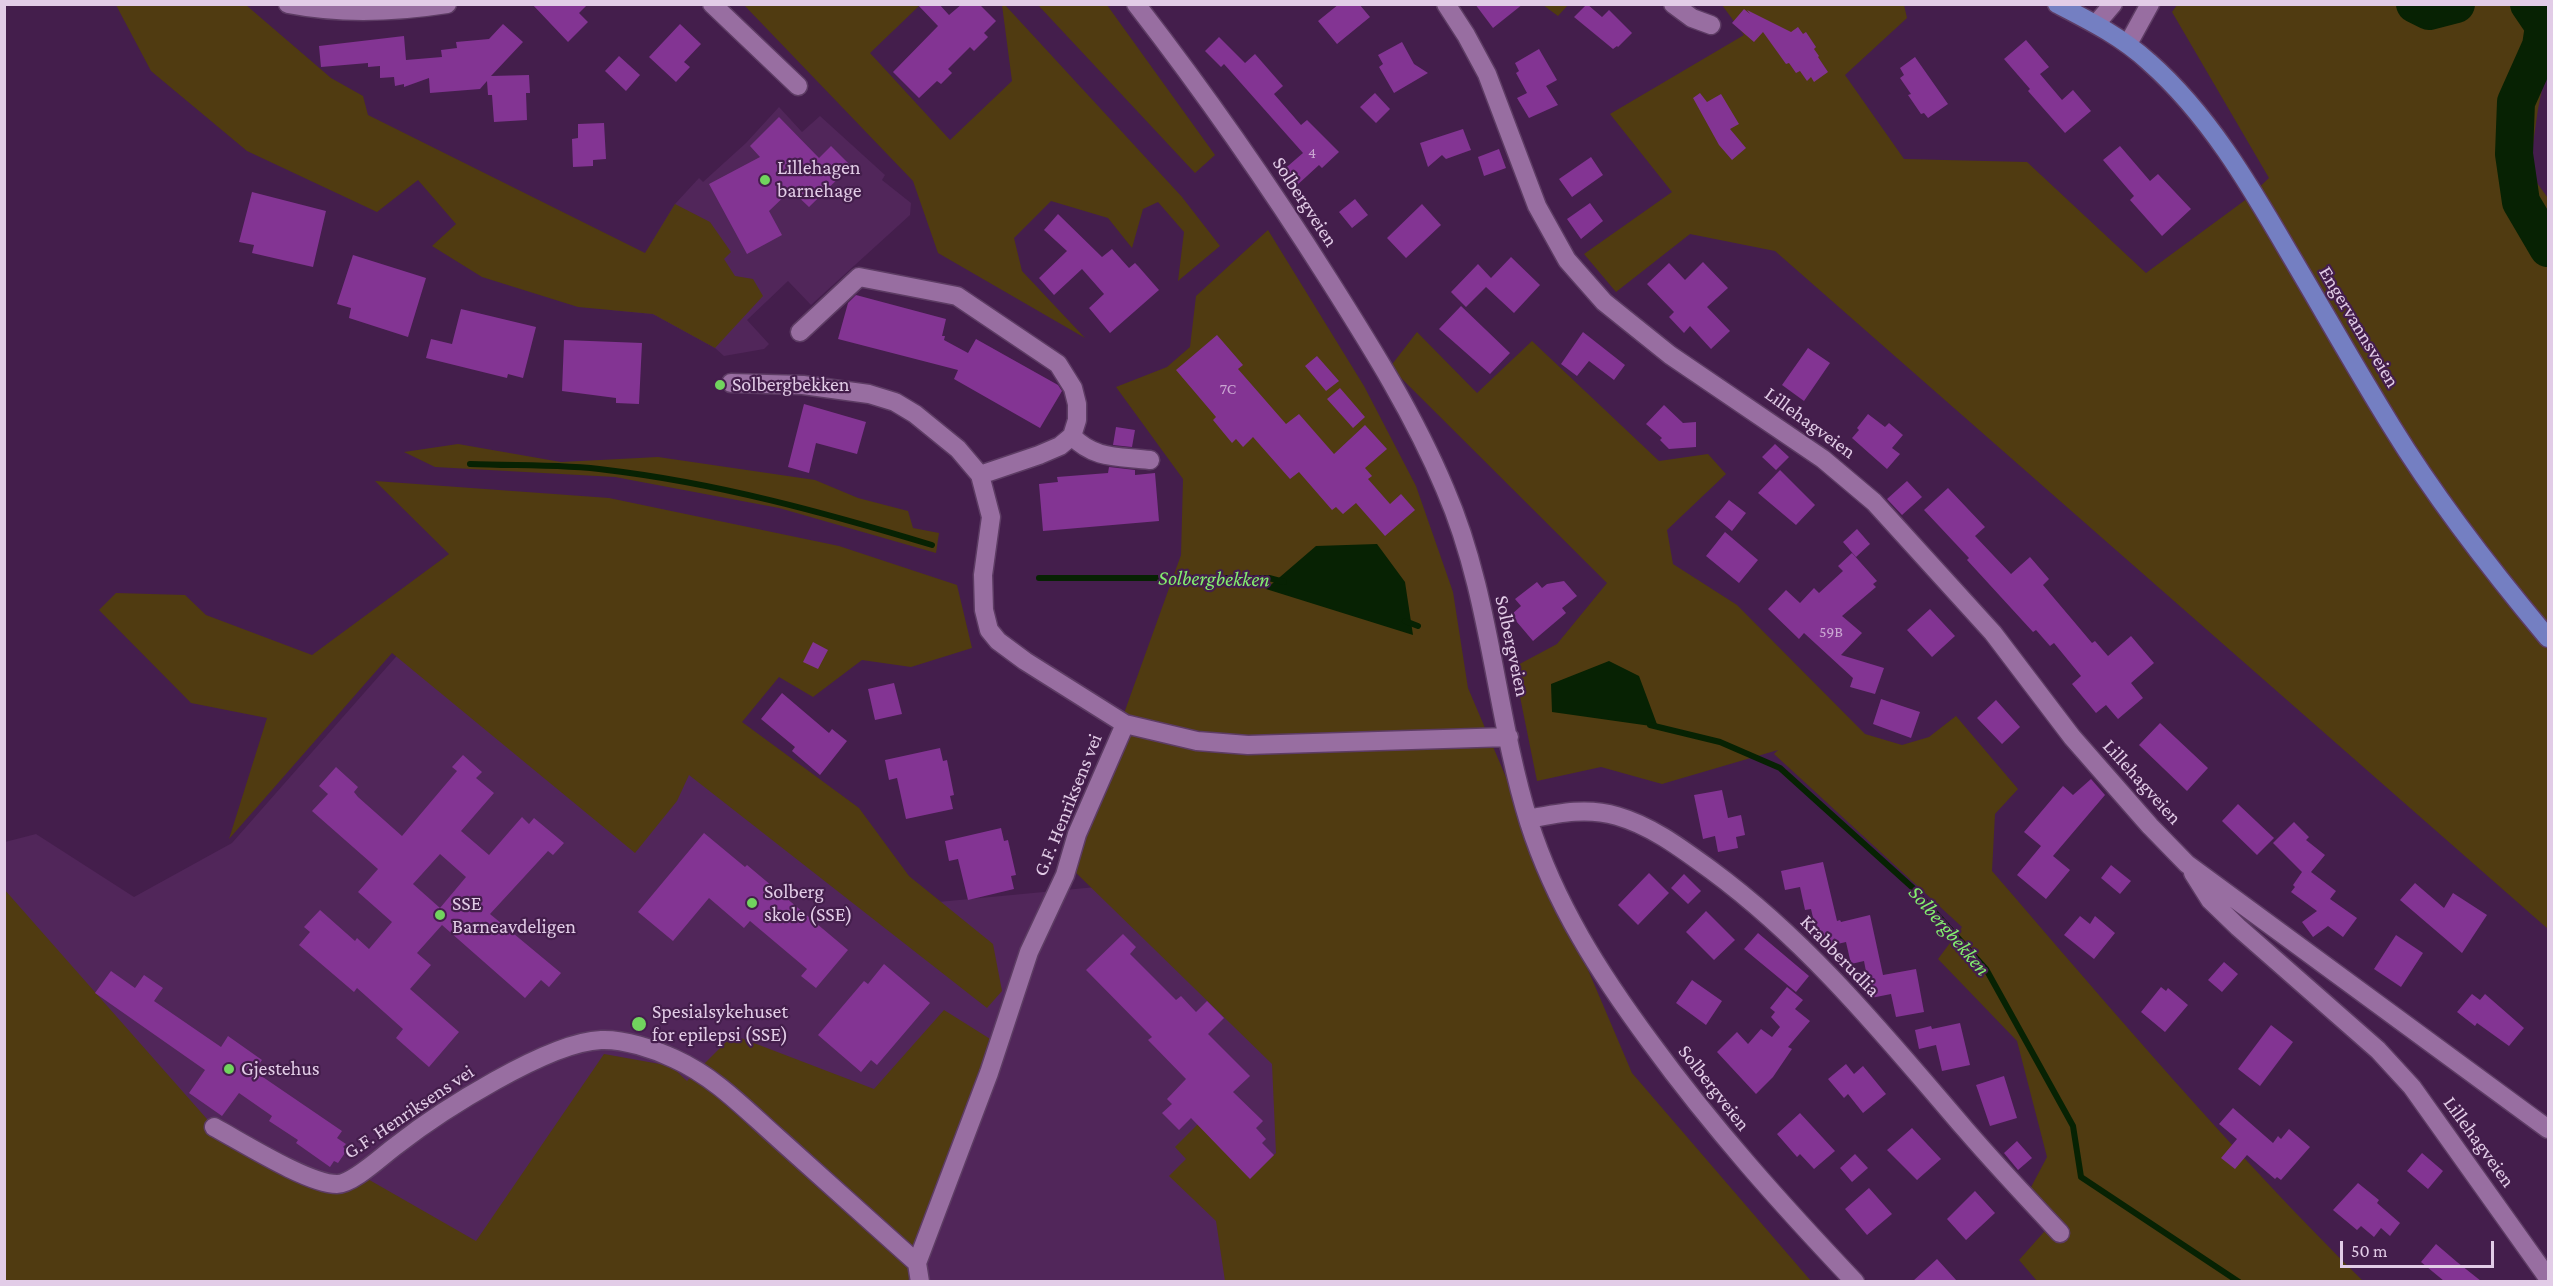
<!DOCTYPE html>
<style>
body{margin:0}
#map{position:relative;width:2553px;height:1286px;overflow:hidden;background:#441e4c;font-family:"Crimson Pro",serif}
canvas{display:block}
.frame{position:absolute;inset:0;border:6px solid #e2cce7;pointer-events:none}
.scale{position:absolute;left:2340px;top:1241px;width:154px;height:27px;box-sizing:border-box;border:3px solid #e2cce7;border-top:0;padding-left:8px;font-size:18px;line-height:21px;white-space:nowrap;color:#e2cce7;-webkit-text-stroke:4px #441e4c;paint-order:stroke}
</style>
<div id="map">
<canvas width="2553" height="1286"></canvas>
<div class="frame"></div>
<div class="scale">50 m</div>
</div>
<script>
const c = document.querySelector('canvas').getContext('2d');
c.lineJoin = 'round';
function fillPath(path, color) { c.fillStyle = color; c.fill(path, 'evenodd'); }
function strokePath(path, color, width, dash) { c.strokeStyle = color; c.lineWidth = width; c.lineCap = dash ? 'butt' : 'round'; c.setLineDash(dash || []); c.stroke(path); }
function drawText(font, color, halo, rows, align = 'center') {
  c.font = font + ' "Crimson Pro",serif'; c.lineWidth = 4.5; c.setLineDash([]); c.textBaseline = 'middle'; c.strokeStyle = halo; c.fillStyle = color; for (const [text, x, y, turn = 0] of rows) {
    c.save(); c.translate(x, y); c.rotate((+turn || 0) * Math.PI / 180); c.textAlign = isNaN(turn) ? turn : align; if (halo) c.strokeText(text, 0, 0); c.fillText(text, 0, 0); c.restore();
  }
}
fillPath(new Path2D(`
 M779 107 802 132 820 116 885 175 882 180 911 203 910 215 811 305 788 281 747 320 769 344 764 349 724 356 715 348 653 314 611 310 675 204 699 178 703 182 746 143Z
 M453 592 896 906 1170 880 1459 1281H398L5 1143V842L36 834 134 897 232 843Z`), '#51265a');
fillPath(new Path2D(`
 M116 5H246L331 78 363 96 368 115 645 253 675 204 710 222 731 252 724 259 735 276 753 279 763 296 715 348 653 314 578 307 482 277 432 246 456 224 418 180 377 212 247 151 151 71Z
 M744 5H920L870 53 950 140 1012 81 1002 5H1005L1182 197 1220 246 1178 281 1184 232 1158 202 1143 209 1132 248 1108 218 1051 201 1014 238 1022 271 1085 338 938 253 913 181Z
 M1038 5H1107L1215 155 1195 173Z
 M1543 5H1568L1558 16Z
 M1722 5H1904L1907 18 1845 75 1904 159 2027 162 2146 273 2248 198 2269 178 2172 12 2177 5H2539L2548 22V59L2538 109 2529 172 2548 198V929L1775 251 1690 234 1616 292 1584 254 1672 192 1610 114 1744 35Z
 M1268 230 1364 386 1416 486 1453 592 1468 688 1632 1073 1811 1281H1225L1216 1221 1169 1176 1186 1159 1175 1147 1198 1124 1250 1178 1276 1153 1272 1064 1069 866 1181 555 1183 479 1116 387 1167 367 1190 347 1196 296Z
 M1417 332 1477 393 1532 341 1659 461 1708 454 1726 474 1667 530 1673 564 1737 605 1865 734 1902 745 1929 737 1956 716 2018 789 1995 814 1992 871C2112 1010 2232 1152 2363 1281H2037L2019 1260 2051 1224 2029 1191 2047 1157 2017 1041 1938 959 1962 927 1774 754 1778 750 1662 784 1601 767 1537 781 1514 667 1557 644 1607 583 1390 367Z
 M458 444 561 462 658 457 815 480 858 498 908 511 913 528 939 533 936 553 779 508 615 477 435 467 404 452Z
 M375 481 609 498 839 546 957 585 972 648 911 667 862 660 813 697 779 677 742 722 859 808 909 876 993 944 1002 991 987 1008 689 775 677 801 635 853 392 653 229 839 267 718 191 703 99 610 116 593 185 595 206 615 312 655 449 554Z
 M4 889 214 1127 338 1184 359 1174 476 1241 604 1054 671 1066 687 1081 733 1035 874 1089 944 1010 995 1042 908 1281H5Z`), '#503b11');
fillPath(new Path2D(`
 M1377 544 1405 582 1413 635 1266 589 1316 546Z
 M1609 661 1639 676 1658 727 1552 712 1551 684Z`), '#072203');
strokePath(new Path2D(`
 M470 464C516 466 563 464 607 470 717 483 826 513 932 545
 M1039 578H1269L1284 582
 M1405 621 1418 626
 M1650 725 1720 742 1780 768 1913 888 1986 969 2073 1126 2081 1177 2239 1282`), '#072203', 6);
strokePath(new Path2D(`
 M2415 4 2429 11 2456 4
 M2529 4 2544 26 2541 46 2516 102 2514 154 2521 202 2548 248`), '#072203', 38);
fillPath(new Path2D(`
 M532 4H588L579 13 588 22 568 42Z
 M917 4H939L949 15 962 4H979L996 21 984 33 988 37 974 51 970 47 948 69 952 73 941 84 937 81 919 98 893 72 938 26Z
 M1339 4H1359L1370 17 1337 44 1318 21Z
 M1475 4H1523L1493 28Z
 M1587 4 1602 17 1609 10 1632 33 1618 47 1617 46 1613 49 1574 17Z
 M1744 9 1750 14 1747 10 1791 32 1798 27 1803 34 1806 32 1816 47 1814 49 1819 56 1818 57 1828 72 1814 82 1811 77 1807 81 1800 71 1796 73 1789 63 1786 64 1763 32 1754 42 1732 23Z
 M503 24 523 42 491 76 529 75 530 93H526L527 120 494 122 492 95H488L487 81 480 89 430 93 429 78 404 87V84L395 86 394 77 380 78V66L368 67V63L321 67 319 46 404 36 406 60 442 57 441 50 457 48 456 42 489 39Z
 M680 24 701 44 684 62 690 67 676 82 649 57Z
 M1219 37 1245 63 1255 54 1283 86 1274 94 1301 125 1307 120 1339 152 1322 168 1319 165 1295 187 1281 172 1303 153 1224 64 1221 67 1205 51Z
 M2026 40 2049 67 2040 74 2062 100 2073 90 2091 111 2065 133 2028 91 2030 89 2004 59Z
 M1402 42 1414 64 1428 73 1394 93 1379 67 1383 64 1378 55Z
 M1539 49 1557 80 1546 86 1558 105 1529 118 1517 98 1527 93 1516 73 1519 71 1515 63Z
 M619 56 640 75 626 91 605 71Z
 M1915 57 1948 104 1928 118 1924 113 1921 114 1908 95 1911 94 1900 78 1904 75 1900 68Z
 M1375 93 1390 109 1376 123 1360 107Z
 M1700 93 1707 102 1721 94 1739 124 1730 129 1746 148 1732 160 1719 145 1693 98Z
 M779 117 819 158 831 146 851 166 809 207 791 190 769 211 782 235 747 254 709 184 760 157 750 146Z
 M604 123 606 159 593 160V166L573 167 572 139 578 138V124Z
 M1463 129 1471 150 1446 159 1442 155 1428 167 1420 143Z
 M2120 146 2150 181 2158 174 2191 209 2162 236 2130 200 2134 196 2103 160Z
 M1499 149 1506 168 1484 176 1478 157Z
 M1591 157 1603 175 1572 197 1559 179Z
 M252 192 326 211 313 267 252 253 254 245 239 242Z
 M1355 199 1368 215 1352 228 1339 212Z
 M1590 203 1603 221 1581 239 1567 219Z
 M1422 204 1441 225 1406 258 1387 238Z
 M1058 214 1102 257 1112 249 1129 268 1135 263 1138 266 1159 290 1110 333 1089 308 1104 294 1082 269 1054 295 1039 278 1067 251 1044 230Z
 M353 255 426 278 408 337 349 318 351 308 337 304Z
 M1511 257 1540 285 1514 313 1486 287 1466 307 1451 292 1478 264 1491 278Z
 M1703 262 1728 288 1707 307 1730 331 1711 349 1690 326 1684 333 1669 317 1674 312 1647 284 1669 263 1685 280Z
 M856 295 946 319 942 336H945L944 340 968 353 976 339 1058 385 1062 391 1040 428 954 379 958 370 838 339 848 303Z
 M1461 306 1510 353 1490 374 1439 329Z
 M461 309 536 327 523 378 508 374 507 378 426 358 431 339 452 344Z
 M1583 332 1625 365 1614 380 1589 361 1577 376 1561 364Z
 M1217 335 1243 365 1238 369 1286 424 1299 414 1334 454 1365 425 1387 449 1365 468 1372 476 1368 479 1390 504 1401 494 1415 510 1385 536 1356 503 1343 514 1336 507 1332 510 1299 472 1290 479 1253 437 1243 447 1236 439 1232 443 1213 420 1216 417 1176 370Z
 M564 340 642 343 639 404 616 403V398L562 391Z
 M1808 348 1830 363 1804 401 1782 385Z
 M1317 356 1339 381 1326 391 1305 366Z
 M1340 388 1365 417 1353 428 1327 399Z
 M804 404 866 422 857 454 816 443 809 473 788 467Z
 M1664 405 1683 423 1696 422V447L1669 449 1660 440 1662 438 1646 424Z
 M1868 414 1885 427 1889 423 1903 435 1892 448 1900 454 1887 469 1852 438 1859 430 1857 428Z
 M1116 427 1135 430 1132 447 1113 445Z
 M1775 444 1789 457 1776 470 1762 457Z
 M1109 467 1135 470V475L1155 473 1159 521 1043 531 1039 484 1058 482 1057 477 1108 473Z
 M1780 470 1815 505 1796 525 1758 493Z
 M1907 481 1922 497 1902 515 1887 499Z
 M1948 488 1985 527 1975 536 2011 574 2030 557 2049 579 2043 585 2092 643 2095 641 2108 656 2131 636 2154 663 2131 683 2143 698 2118 719 2106 705 2096 713 2072 684 2081 676 2054 643 2050 646 2036 630 2033 632 1967 560 1969 558 1924 510Z
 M1729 500 1746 513 1732 531 1715 517Z
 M1857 529 1870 544 1856 557 1843 542Z
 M1725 532 1758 560 1739 583 1706 556Z
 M1852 553 1877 581 1873 584 1876 587 1842 616 1862 633 1841 655 1884 668 1875 694 1850 687 1853 678 1804 633 1799 639 1768 609 1786 590 1800 603 1814 588 1819 593 1843 571 1838 566Z
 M1564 581 1577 596 1562 608 1566 613 1533 641 1511 615 1521 606 1515 599 1537 582 1542 588 1547 584Z
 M1930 609 1955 636 1932 657 1907 630Z
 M813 642 828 650 818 669 803 662Z
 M894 683 902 714 875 720 868 689Z
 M782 693 829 733 832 729 847 741 820 775 792 751 795 747 761 719Z
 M1881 699 1920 712 1911 738 1873 724Z
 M1996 700 2020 727 2002 744 1977 718Z
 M2160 723 2208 768 2187 791 2139 745Z
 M940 748 943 761 947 760 954 795 950 796 953 809 906 819 897 778 889 780 885 760Z
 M463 755 482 772 476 778 494 793 461 831 489 855 522 817 529 824 534 818 564 843 553 855 548 851 490 914 561 973 549 987 541 980 525 998 442 925 417 953 431 965 410 989 459 1032 429 1067 396 1038 403 1029 357 988 354 992 299 945 310 932 304 927 320 910 355 941 357 938 369 949 392 922 358 892 378 869 312 811 328 794 319 786 336 767 358 787 354 792 358 797 402 836 457 771 452 767ZM440 854 466 877 440 908 413 884Z
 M2091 779 2105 795 2053 856 2070 870 2046 899 2017 875 2041 846 2024 832 2063 786 2073 795Z
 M1722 790 1728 818 1741 815 1745 835 1736 837 1738 848 1718 852 1715 836 1703 839 1694 795Z
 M2238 804 2274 838 2257 855 2222 821Z
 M2294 822 2309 837 2306 840 2325 855 2311 872 2336 891 2330 899 2357 918 2343 937 2328 926 2313 937 2302 922 2317 911 2291 892 2295 887 2293 885 2302 872 2273 843Z
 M1001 828 1004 841 1008 840 1016 875 1011 876 1014 889 968 900 958 859 949 861 945 841Z
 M704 833 745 867 747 865 848 950 816 988 801 976 807 969 750 921 744 928 709 898 673 941 638 912Z
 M1823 862 1837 921 1840 920 1841 922 1870 915 1883 975 1916 969 1924 1012 1896 1017 1891 994 1871 998 1864 961 1851 964 1846 942 1820 948 1811 909 1805 910 1800 887 1785 890 1781 871Z
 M2111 865 2131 881 2120 894 2101 878Z
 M1649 873 1669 893 1638 925 1618 905Z
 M1684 874 1701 891 1688 904 1671 888Z
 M2415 883 2444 908 2453 893 2487 915 2462 953 2400 900Z
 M1706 911 1735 940 1714 960 1686 932Z
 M2080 916 2090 924 2095 916 2115 933 2094 959 2064 935Z
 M1758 933 1809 976 1796 992 1744 949Z
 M1123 934 1136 947 1130 954 1176 1000 1181 996 1196 1012 1207 1001 1224 1018 1208 1034 1250 1076 1233 1092 1263 1121 1256 1128 1266 1139 1262 1143 1274 1155 1250 1179 1191 1118 1179 1130 1162 1113 1172 1104 1167 1099 1186 1079 1148 1040 1152 1037 1086 970Z
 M2396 935 2423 953 2401 987 2374 969Z
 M2224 962 2238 974 2222 992 2208 980Z
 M884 964 930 1003 877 1065 871 1060 861 1072 818 1035 864 981 868 984Z
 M111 971 135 988 144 975 163 988 154 1001 221 1047 228 1036 262 1060 254 1071 342 1131 337 1138 346 1144 343 1147 347 1150 338 1163 334 1161 330 1167 296 1143 298 1140 269 1121 272 1116 239 1093 222 1116 189 1093 205 1070 95 993Z
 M1692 980 1722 1001 1706 1025 1676 1003Z
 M1787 987 1803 1000 1795 1009 1810 1021 1788 1047 1792 1049 1773 1077 1756 1094 1717 1052 1737 1032 1748 1044 1761 1029 1772 1037 1780 1027 1771 1017 1775 1012 1770 1008Z
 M2161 987 2166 991 2168 988 2188 1005 2165 1032 2141 1012Z
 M2472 994 2480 1000 2485 994 2524 1028 2509 1046 2477 1023 2475 1026 2457 1012Z
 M1960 1023 1970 1065 1942 1071 1936 1045 1919 1049 1915 1030 1931 1026 1932 1029Z
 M2271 1025 2293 1042 2260 1086 2238 1069Z
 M1846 1064 1854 1074 1863 1066 1886 1094 1863 1113 1848 1094 1844 1098 1828 1079Z
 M2004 1076 2017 1118 1990 1126 1976 1085Z
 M2233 1108 2273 1143 2278 1136 2281 1139 2289 1129 2310 1147 2281 1180 2277 1177 2275 1179 2247 1155 2235 1169 2221 1158 2237 1139 2219 1124Z
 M1800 1113 1835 1151 1814 1169 1800 1154 1797 1157 1777 1134Z
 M1912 1128 1941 1159 1917 1180 1887 1150Z
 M2017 1141 2032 1158 2018 1170 2004 1153Z
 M2422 1153 2443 1171 2428 1189 2407 1171Z
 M1855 1154 1868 1168 1852 1182 1840 1168Z
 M2358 1183 2379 1200 2377 1203 2400 1223 2390 1236 2381 1228 2374 1237 2361 1226 2357 1230 2333 1210Z
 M1869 1188 1892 1214 1867 1235 1845 1209Z
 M1975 1191 1995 1213 1966 1240 1947 1219Z
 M2436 1244 2457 1262 2481 1281H2444L2421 1262Z
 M1937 1259 1957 1281H1913Z`), '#833493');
const minor = new Path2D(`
 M288 4C339 14 396 12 447 4
 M712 4 798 86
 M1136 4C1205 93 1269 185 1329 280 1372 348 1414 415 1445 489 1491 595 1495 713 1529 822 1555 904 1600 974 1651 1043 1713 1128 1782 1205 1855 1282
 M1446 4 1466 35 1487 74 1537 206 1567 260 1604 302 1670 355 1823 459 1874 502 1993 633 2072 737 2150 826 2187 864 2548 1129
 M1673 4 1692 18 1711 25
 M2096 24 2113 4
 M2128 44 2150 4
 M800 332 859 277 957 296 1058 364 1073 388 1077 404V420L1072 436 1060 446 1039 455 980 475
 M731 383 803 385 869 394 895 402 915 414 958 449 980 475 991 517 983 575 984 610 989 630 998 641 1025 661 1125 724 1197 741 1248 745 1509 737
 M1072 436C1095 460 1119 456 1150 460
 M1528 819C1559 813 1587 807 1617 816 1652 826 1682 849 1711 870 1809 942 1886 1037 1965 1129 1996 1165 2028 1199 2060 1233
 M2193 873 2210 900 2238 927 2378 1050 2412 1087 2548 1278
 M214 1127C242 1142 308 1184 337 1184 353 1184 383 1155 397 1145 439 1112 548 1042 601 1040 624 1039 654 1049 675 1059 715 1077 746 1110 779 1139 825 1180 871 1222 917 1263L920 1282
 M917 1263 989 1073 1029 952 1065 875 1077 834 1125 724`);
const major = new Path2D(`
 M2057 4C2090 21 2122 37 2149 62 2208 114 2249 184 2288 251 2323 310 2356 369 2392 427 2438 502 2492 571 2548 638`);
strokePath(minor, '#5d3c64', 21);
strokePath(major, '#5d3c64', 21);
strokePath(minor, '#986ea1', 18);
strokePath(major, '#747fc2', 18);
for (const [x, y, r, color] of [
 [765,180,6,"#71d35e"],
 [720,385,6,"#71d35e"],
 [752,903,6,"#71d35e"],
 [440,915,6,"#71d35e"],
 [639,1024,8,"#71d35e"],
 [229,1069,6,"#71d35e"]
]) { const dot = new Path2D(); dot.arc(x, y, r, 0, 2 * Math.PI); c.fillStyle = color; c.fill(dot); strokePath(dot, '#441e4c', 2); }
drawText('16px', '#caa6d2', null, [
 ["4",1312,153],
 ["7C",1228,389],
 ["59B",1831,632]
]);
drawText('20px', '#e2cce7', '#441e4c', [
 ["Lillehagen",777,168],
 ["barnehage",777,191],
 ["Solbergbekken",732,385],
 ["Solberg",764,892],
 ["skole (SSE)",764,915],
 ["SSE",452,904],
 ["Barneavdeligen",452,927],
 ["Spesialsykehuset",652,1012],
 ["for epilepsi (SSE)",652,1035],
 ["Gjestehus",241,1069]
], 'left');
drawText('20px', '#e2cce7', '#441e4c', [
 ["Solbergveien",1305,202,57],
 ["Engervannsveien",2359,327,59],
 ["Lillehagveien",1810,423,36],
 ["Solbergveien",1512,646,78],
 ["Lillehagveien",2142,782,48],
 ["G.F. Henriksens vei",1068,805,-68],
 ["Krabberudlia",1840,956,46],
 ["Solbergveien",1714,1088,52],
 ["G.F. Henriksens vei",409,1112,-34],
 ["Lillehagveien",2479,1142,54]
]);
drawText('italic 21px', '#83ee6f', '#441e4c', [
 ["Solbergbekken",1214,579,1],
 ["Solbergbekken",1949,931,49]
]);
</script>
